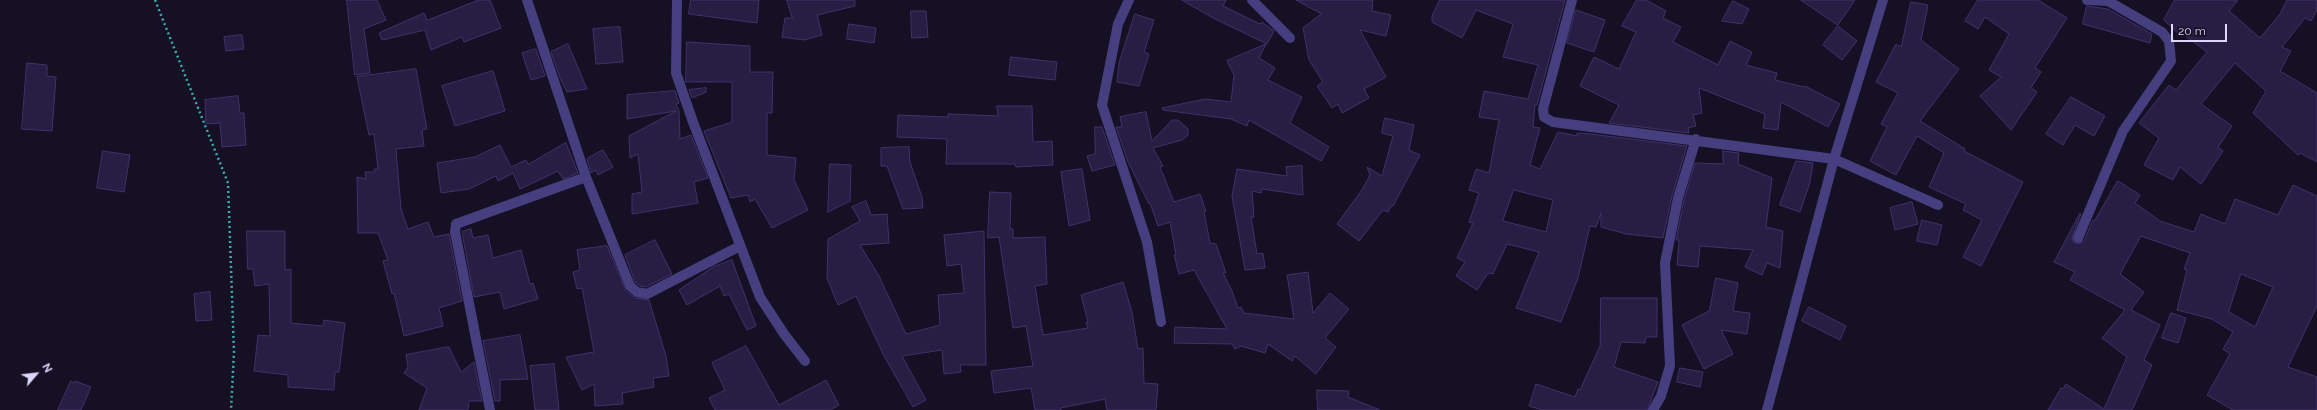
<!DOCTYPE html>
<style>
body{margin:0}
#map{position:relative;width:2317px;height:410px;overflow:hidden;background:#151023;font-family:Raleway,sans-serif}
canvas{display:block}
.north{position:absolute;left:16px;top:354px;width:40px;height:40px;-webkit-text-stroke:3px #151023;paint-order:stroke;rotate:62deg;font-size:11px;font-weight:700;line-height:16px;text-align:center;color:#ddd6fc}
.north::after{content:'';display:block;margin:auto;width:14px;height:18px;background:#ddd6fc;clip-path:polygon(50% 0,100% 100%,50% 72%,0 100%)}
.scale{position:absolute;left:2171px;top:24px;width:56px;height:18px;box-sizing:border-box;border:2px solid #ddd6fc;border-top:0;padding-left:5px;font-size:12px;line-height:14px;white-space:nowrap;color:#ddd6fc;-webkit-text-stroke:3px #151023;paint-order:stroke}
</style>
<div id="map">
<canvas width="2317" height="410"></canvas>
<div class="north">N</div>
<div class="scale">20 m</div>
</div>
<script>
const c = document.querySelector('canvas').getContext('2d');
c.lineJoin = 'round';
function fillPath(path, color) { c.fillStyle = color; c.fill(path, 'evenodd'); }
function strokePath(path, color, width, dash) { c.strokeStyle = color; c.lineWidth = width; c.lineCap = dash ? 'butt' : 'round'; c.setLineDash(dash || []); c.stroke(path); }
const building = new Path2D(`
 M347 0H377L386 20 364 29 370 73 355 75Z
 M479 0H490L501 28 464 42 462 37 431 50 425 30 382 40 379 33 424 13 427 20Z
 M691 0H759L757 23 689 14Z
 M787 0H855V6L817 15 822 35 804 40 782 37 785 18H792Z
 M1182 0H1226L1223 6 1260 24 1262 22 1274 31 1267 44 1215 19Z
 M1296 0H1373L1372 11 1391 15 1386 36 1360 30 1386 77 1364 89 1369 98 1342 113 1338 104 1332 108 1317 86 1323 82 1309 60 1303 28 1321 14Z
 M1440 0H1565L1537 105 1535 104 1533 127 1540 128 1530 165 1540 169 1558 132 1577 136V133L1591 134 1687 146 1672 196 1663 238 1626 234 1601 227V213L1596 227 1590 226 1578 278 1561 322 1516 308 1539 252 1507 244 1493 274 1488 273 1477 290 1456 276 1465 262 1457 258 1473 223 1469 222 1479 193 1469 190 1476 169 1489 173 1499 120 1479 117 1484 91 1528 99 1538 65 1503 57 1513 24 1476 10 1462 38 1432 22V16ZM1514 190 1553 200 1546 232 1503 221Z
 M1637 0H1646L1666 11 1663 18 1681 27 1673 42 1718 65 1730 41 1752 52 1746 65 1777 73 1775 80 1804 87 1805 86 1840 104 1828 127 1781 102 1778 130 1763 128 1765 114 1699 88 1702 113 1693 115 1696 126 1688 128 1689 133 1609 123 1619 105 1580 86 1594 57 1619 69 1636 32 1622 26Z
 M1801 0H1855L1838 25Z
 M1978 0H2038L2067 18 2035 68 2041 72 2031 88 2037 92 2011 130 1980 96 2001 77 1989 70 2009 34 1985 17 1978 29 1965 21Z
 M2175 0H2238L2229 11 2260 38 2280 14 2287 0H2317V10L2311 21 2305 18 2282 47 2291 51 2280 71 2317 93V162L2300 153 2298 155 2253 113 2266 91 2235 63 2201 104 2232 126 2218 147 2223 151 2201 184 2180 167 2173 180 2144 165 2159 138 2139 123 2169 85 2176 90 2207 52 2183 34 2181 36 2164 20Z
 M1733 1 1749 9 1742 24 1722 21Z
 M1911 2 1928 5 1921 40 1959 69 1920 121 1965 149 1964 151 2023 182 1981 266 1963 257 1982 220 1963 210 1966 204 1929 187 1944 153 1917 136 1896 175 1870 161 1887 127 1881 124 1898 93 1876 82 1896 44 1901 47Z
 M2087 6 2108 9 2152 34 2150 43 2083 24Z
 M1576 10 1605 20 1594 52 1567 43Z
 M911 11H926L928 37 912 38Z
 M1135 14 1154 20 1144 52 1149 54 1139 86 1117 82 1119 63Z
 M849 24 876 28 874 43 847 39Z
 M1838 26 1857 41 1842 60 1823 45Z
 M620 27 623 62 596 64 593 29Z
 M242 35 244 49 226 51 224 37Z
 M687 42 750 46V72H773L772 113H767V155L796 158 794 180 808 210 772 228 755 199 750 202 748 195 731 198 704 131 732 122V82H686Z
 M568 44 587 89 567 92 560 78 551 52Z
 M1266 44 1259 58 1275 68 1268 80 1302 97 1290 123 1329 147 1321 161 1249 120 1247 126 1231 119 1163 110 1162 108 1205 99 1231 102 1234 75 1227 61Z
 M536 49 545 76 531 80 522 53Z
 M1011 57 1057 62 1055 80 1009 75Z
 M27 63 47 65V76L56 77 52 131 22 129Z
 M416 69 427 129 422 130 424 146 396 149 401 209 408 229 428 222 434 237 449 234 462 301 439 308 443 326 404 336 394 293 392 294 383 261 388 260 378 233H358L357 177 366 179 365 172H375L374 169H378L374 134 369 135 357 77Z
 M493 71 505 111 455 126 442 86Z
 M706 88V92L692 98 689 90Z
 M675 91 679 103 676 104 679 111 680 139 691 135 708 178 694 182 698 203 632 214V194L642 192 638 154 630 158 629 136 676 111 627 119V95Z
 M238 96 240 113H244L246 145 222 147 220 123 206 124 205 100Z
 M2071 97 2105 116 2094 136 2075 125 2063 145 2046 134Z
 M997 106H1032L1033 142 1052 141 1053 165 1016 167 1015 164H946L947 139 897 137 898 115 948 117V114L998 116Z
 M1146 112 1152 141 1172 120H1178L1188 129V135L1182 140 1153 148 1163 166 1160 167 1174 202 1200 194 1206 211 1204 212 1210 243 1216 244 1226 273H1223L1232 291 1238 308 1241 307 1244 313 1294 319 1287 275 1308 272 1313 313 1330 293 1349 309 1325 338 1336 347 1316 374 1295 356 1292 361 1268 344 1265 353 1241 346 1235 349 1232 344 1174 343 1175 327 1227 329 1194 270 1179 274 1174 255H1176L1170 222 1158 226 1150 203 1149 204 1128 162 1116 127H1122L1120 117Z
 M1385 118 1414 125 1409 150 1420 155 1393 206H1391L1388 212 1383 210 1359 241 1337 224 1362 190 1370 175 1367 167 1382 176 1393 136 1382 133Z
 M1095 127H1102L1115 165 1092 171 1087 156 1095 154Z
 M566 143 578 173 563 179 558 171 520 189 513 173 498 181 496 176 469 189 441 193 437 163 475 157 500 145 511 167 526 160 528 164Z
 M909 147 910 162 922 197 923 208 903 209 887 166H881V148Z
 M603 150 613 167 598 175 596 170 591 173 587 159Z
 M103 151 130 155 124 192 97 188Z
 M1723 151 1739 153 1738 164 1772 178 1766 227 1783 231 1780 268 1767 263 1762 275 1745 267 1753 250 1700 246 1698 267 1677 265 1679 240H1676L1684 200 1695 163 1723 164Z
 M1796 161 1813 163 1810 182 1800 212 1780 205Z
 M830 164 851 165 850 201 828 212Z
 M1302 166 1303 195 1262 189 1261 193 1252 191 1254 217H1251L1257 254 1263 253 1265 268 1245 270 1232 196 1237 169 1287 176 1286 167Z
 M1082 169 1090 220 1069 226 1061 172Z
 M2118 181 2140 195 2135 203 2160 221 2194 232 2201 214 2225 224 2235 199 2278 215 2293 185 2317 196V306L2288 367 2317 377V410H2233L2207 395 2230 354 2223 349 2233 332 2212 319 2177 310 2187 270 2184 269 2190 253 2141 236 2120 274 2144 292 2131 310 2160 325 2144 360 2152 365 2132 410H2048L2061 388 2063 389 2066 384 2104 409 2127 357 2102 338 2125 310 2070 280 2075 272 2054 262 2080 213 2081 214 2072 238 2073 242 2078 244 2084 241 2093 220 2094 221ZM2241 274 2273 287 2255 327 2229 312Z
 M990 192 1011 193 1010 229H1013V238L1045 237 1047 284 1035 286 1043 335 1088 328 1086 322H1088L1081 295 1123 282 1132 312 1138 349 1143 348 1144 383 1158 384 1156 410H1107L1105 399 1061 408V410H1035L1031 388 994 393 991 371 1033 366 1026 326 1013 328 999 237 988 238Z
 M866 201 871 215 887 214 889 243 860 245 879 276 906 334 940 325 938 295 964 293 961 264 947 266 944 235 984 231 986 365H960L961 372 944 374 942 350 902 356 926 400 913 407 883 354 856 296 838 305 827 278 828 239 860 221 852 207Z
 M1912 202 1918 224 1895 230 1890 208Z
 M1922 220 1942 225 1937 245 1917 241Z
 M471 229 473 238 488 235 493 258 521 250 530 284 533 283 538 299 504 309 500 292 474 297 462 232Z
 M247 231H285V270L291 269V323L323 326 324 320 345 323 339 372H335L334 390 288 387V375L254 371 258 335 270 336 269 284 255 286 253 269H248Z
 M655 240 672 274 646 287 640 286 635 282 625 255Z
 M607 246 626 291 635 298 649 300 666 356 669 376 653 378 654 387 622 393 623 404 595 406 594 384 582 390 566 357 594 352 582 288 577 289 573 272 580 270 577 250Z
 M732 260 756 326 747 330 729 294 724 296 720 286 687 305 679 290 713 267Z
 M1716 278 1738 283 1733 311 1750 313 1747 334 1721 330 1733 354 1704 369 1682 325 1709 311Z
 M210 292 212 320 196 321 194 294Z
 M1601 298H1657V337H1646L1645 343 1621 342 1614 367 1658 382 1647 410H1542L1529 406 1536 384 1575 397 1578 389 1580 390 1600 346Z
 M1809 307 1846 326 1840 340 1802 321Z
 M2171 313 2186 318 2178 343 2162 338Z
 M520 335 528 379 500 380V401H495L483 341Z
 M746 346 779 405 826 380 839 405 830 410H715L709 398 725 390 712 363Z
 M449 347 461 372 474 362 482 401H469L468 410H419L427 388 404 373 408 367 406 355Z
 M554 364 559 410H535L530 366Z
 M1680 368 1703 372 1700 387 1677 382Z
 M71 381 74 383 75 381 91 387 81 410H58Z
 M1317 390 1349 391 1348 397 1380 410H1318Z`);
fillPath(building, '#281e43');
strokePath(building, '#41316d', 1);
strokePath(new Path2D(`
 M155 0 228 183 234 352 231 410`), '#38acad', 2.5, [2, 3]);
strokePath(new Path2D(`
 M527 0 586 177 630 286 637 292 647 294 740 246
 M677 0 676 73 693 122 760 297 784 334 805 361
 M1129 0 1118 24 1102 105 1147 242 1161 322
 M1252 0 1290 38
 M1572 0 1543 109 1544 117 1553 122 1834 159 1767 410
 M1883 0 1834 159 1938 205
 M2078 238 2123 131 2171 61 2169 41 2162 32 2108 1 2087 0
 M490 410 455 232 456 224 586 177
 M1653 410 1661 396 1670 366 1665 263 1678 198 1696 139`), '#463f7f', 10);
</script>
